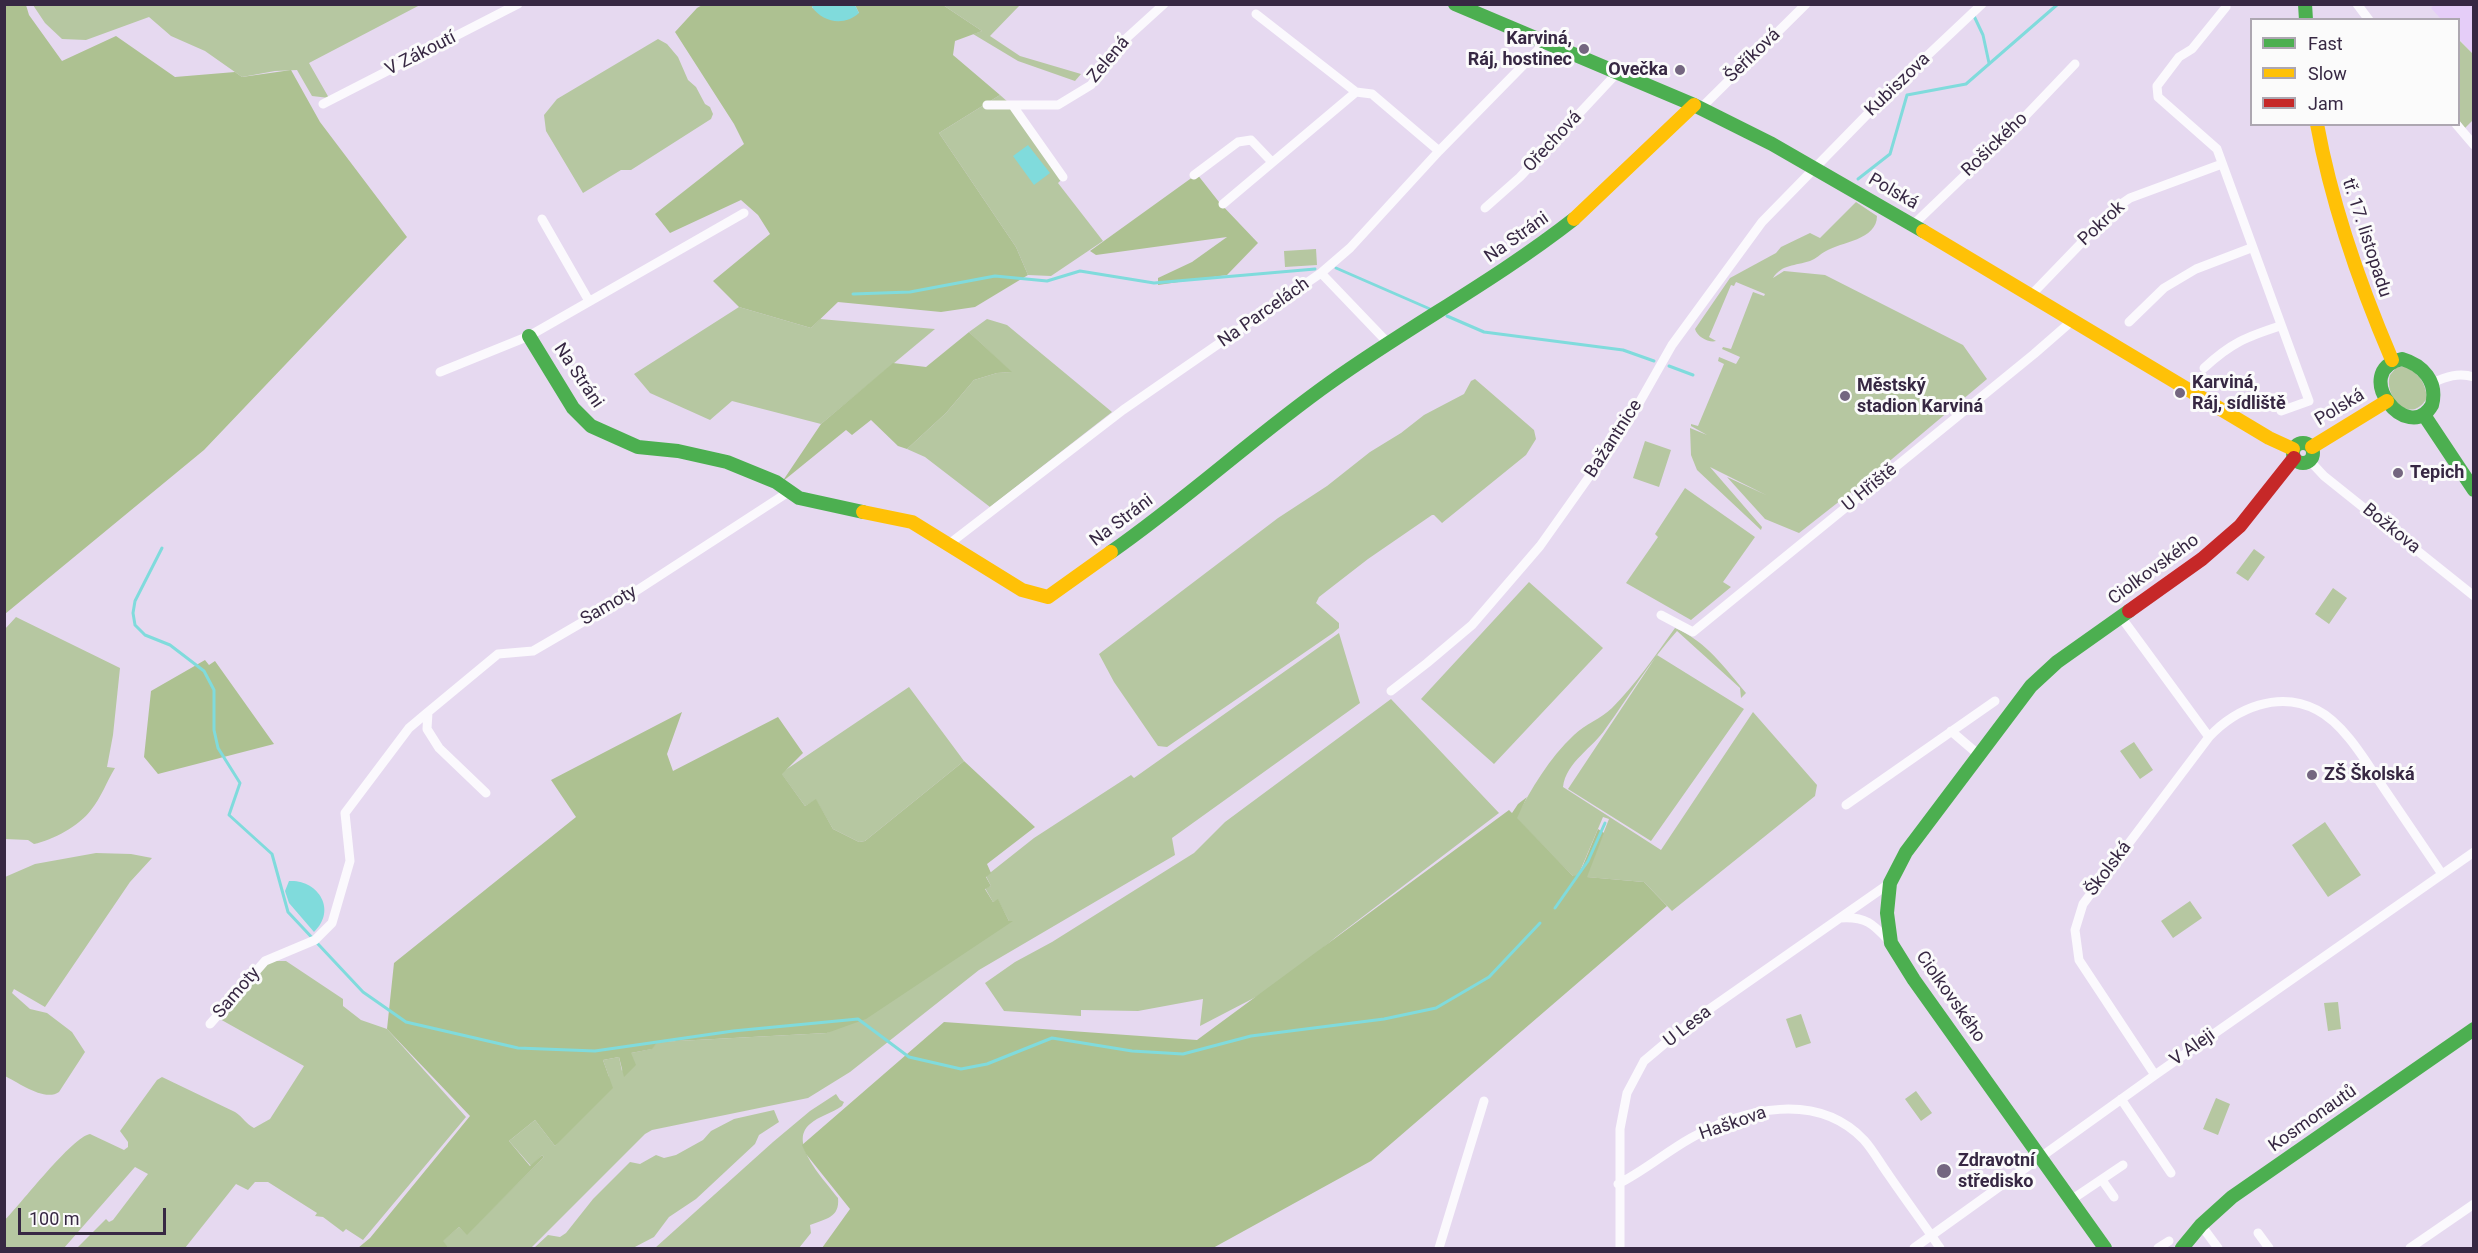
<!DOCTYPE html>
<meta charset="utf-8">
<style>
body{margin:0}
#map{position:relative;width:2478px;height:1253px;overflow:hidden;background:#e6d9f0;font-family:Roboto,sans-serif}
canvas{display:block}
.frame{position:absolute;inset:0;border:6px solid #372843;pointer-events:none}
.legend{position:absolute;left:2250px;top:18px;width:210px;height:108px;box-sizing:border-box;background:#fbfbfb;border:2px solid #ada7b1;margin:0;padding:8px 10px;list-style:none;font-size:18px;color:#372843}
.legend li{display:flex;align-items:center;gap:12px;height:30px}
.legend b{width:30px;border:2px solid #ada7b1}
.scale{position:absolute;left:18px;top:1208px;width:148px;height:27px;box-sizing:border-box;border:3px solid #372843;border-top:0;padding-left:8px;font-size:18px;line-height:21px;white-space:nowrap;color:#372843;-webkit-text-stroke:4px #fbfbfb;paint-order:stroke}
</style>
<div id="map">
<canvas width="2478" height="1253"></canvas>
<div class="frame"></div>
<ul class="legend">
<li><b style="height:8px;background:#4caf50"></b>Fast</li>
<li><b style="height:8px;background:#ffc107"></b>Slow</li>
<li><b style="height:8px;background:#c62828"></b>Jam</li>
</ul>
<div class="scale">100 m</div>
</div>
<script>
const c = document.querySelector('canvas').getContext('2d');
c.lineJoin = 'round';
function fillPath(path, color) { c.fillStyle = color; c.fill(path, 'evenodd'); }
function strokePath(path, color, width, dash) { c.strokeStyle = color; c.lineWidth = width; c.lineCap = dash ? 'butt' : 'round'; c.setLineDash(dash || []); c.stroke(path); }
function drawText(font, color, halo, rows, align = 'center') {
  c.font = font + ' Roboto,sans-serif'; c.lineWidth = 6; c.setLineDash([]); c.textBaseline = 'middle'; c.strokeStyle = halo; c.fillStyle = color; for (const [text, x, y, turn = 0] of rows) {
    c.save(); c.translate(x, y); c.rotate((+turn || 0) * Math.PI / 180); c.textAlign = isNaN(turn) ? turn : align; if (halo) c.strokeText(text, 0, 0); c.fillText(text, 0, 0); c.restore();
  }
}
fillPath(new Path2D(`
 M2434 5H2473V54L2459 39 2458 20 2441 19 2431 8Z`), '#e5cdf8');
fillPath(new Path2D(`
 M33 5H420L309 63 329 98 312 96 297 70 275 71 242 77 205 51 171 36 149 17 86 40 62 39 45 23Z
 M943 5H1020L990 36 1020 56 1081 74 1075 81 1018 61 973 34 982 31Z
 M658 39 667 44 678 57 688 80 696 87 705 104 710 107 713 114 711 119 631 170H621L583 193 546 131 544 115 557 99Z
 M2458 39 2473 54V120L2465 128 2459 120Z
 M1000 95 1009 103 1061 180 1058 183 1103 241 1051 276 1028 275 1016 247 939 133Z
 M1856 202 1877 216C1877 240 1841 242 1826 251 1820 254 1816 259 1810 261 1795 266 1782 264 1773 278L1784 271 1825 275 1963 345 1987 379 1873 475 1799 533 1765 519 1727 477 1766 495 1710 467 1762 527 1761 530 1697 470 1691 455 1690 428 1707 435 1691 426V424L1698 426 1724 364 1718 361 1719 357 1736 364 1740 357 1722 349 1723 347 1731 349 1753 292 1764 296 1765 294 1736 282 1734 286 1731 285 1709 337 1716 341C1709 343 1697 337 1695 329L1730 278 1776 253 1781 247 1810 233 1820 238Z
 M1316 249 1317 265 1285 267 1284 251Z
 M739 307 811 328 820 319 935 329 821 424 732 401 710 420 650 393 634 374Z
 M987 319 1007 325 1112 412 990 507 925 457 907 449 946 413 974 380 997 373 1011 372 969 332Z
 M2404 366C2419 374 2425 381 2427 398 2411 426 2383 397 2390 375L2396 368Z
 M1475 379 1534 430 1536 439 1526 455 1442 523 1434 515H1432L1368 559 1319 597 1316 603 1339 623V628L1333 633 1167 747 1158 746 1114 682 1099 654 1278 518 1327 486 1370 452 1401 433 1424 415 1464 394 1471 381Z
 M1645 441 1671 450 1659 487 1633 478Z
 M1685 488 1755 537 1723 582 1731 587 1691 620 1626 583 1658 537 1655 534Z
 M2254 549 2265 557 2248 581 2236 573Z
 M1529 582 1603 648 1494 764 1421 699Z
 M2333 588 2347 598 2329 624 2315 614Z
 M16 617 120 668 113 735 107 767 115 768C107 781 101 798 91 810 79 826 53 840 34 844L28 840 5 839V629Z
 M1675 628C1706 641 1725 668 1746 693L1741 698 1740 688 1677 631C1650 661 1629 696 1606 728 1593 748 1566 762 1563 787L1661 850 1753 712 1817 785 1815 796 1672 911 1644 882 1586 877 1609 819 1603 817 1578 876H1573L1516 818C1532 788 1549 758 1574 735 1585 724 1601 719 1612 708 1636 684 1655 656 1675 628Z
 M1339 633 1360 703 1172 838 1175 855 979 970 850 1072 808 1098 652 1130 645 1134 531 1248H449L442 1241 459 1227 467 1234 544 1157 542 1155 531 1166 509 1141 535 1120 555 1146 609 1077 603 1060 619 1057 622 1071 631 1053 651 1049 658 1042 827 1033 1009 921 998 900 993 902 985 888 991 886 986 876 1034 838 1131 775 1134 778Z
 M1657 655 1744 709 1651 841 1568 789Z
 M909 687 964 761 865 841 859 842 833 829 816 800 805 806 781 773Z
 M1391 699 1499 813 1336 937 1277 986 1200 1026 1203 999 1138 1011 1081 1010V1016L1004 1011 985 983 1015 962 1052 942 1194 853 1225 822Z
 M2134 742 2153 770 2140 779 2120 751Z
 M2325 822 2361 875 2328 897 2292 845Z
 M96 853 131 854 152 858 130 882 45 1007 14 989 12 993 30 1009 47 1013 72 1032 85 1052 59 1092C45 1102 19 1083 5 1076V877L35 864Z
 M2190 901 2202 918 2173 938 2161 921Z
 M269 961H286L343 999V1006L361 1020 387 1029 466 1117 363 1240 346 1229 343 1232 323 1217 315 1216 317 1213 268 1182H255L248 1190 236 1184 185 1248H77L106 1219 109 1222 113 1220 148 1174 135 1167 64 1248H5L4 1221C20 1205 73 1136 90 1134L124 1150 128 1147V1142L120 1131 157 1080 162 1077 235 1112C243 1117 246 1124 254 1128L270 1119 304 1066 218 1018Z
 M2338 1002 2341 1029 2328 1031 2324 1003Z
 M1801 1014 1811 1043 1796 1048 1786 1019Z
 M1916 1091 1932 1113 1921 1121 1905 1099Z
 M836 1094 840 1100 844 1102 842 1106C832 1113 819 1116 810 1124 787 1143 825 1180 838 1198 840 1218 825 1219 810 1225L811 1233 799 1248H655L773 1142 810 1111Z
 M2216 1098 2230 1104 2218 1135 2203 1129Z
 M774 1110 779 1122 759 1135 755 1144 696 1199 669 1217 654 1237 633 1248H557L556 1247 534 1248 548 1235 560 1237 566 1233 593 1199 630 1162 640 1164 656 1155 664 1158 676 1155 703 1140 711 1131 734 1119Z`), '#b6c7a1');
fillPath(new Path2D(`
 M5 4 26 5 29 15 62 61 116 36 175 77 235 72 242 77 291 70 320 122 407 237 204 450 5 614Z
 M704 4 813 5 812 8 859 13 855 5H943L982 31 955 41 953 55 1000 95 939 133 1016 247 1028 275 975 307 941 312 838 302 811 328 739 307 713 281 770 234 758 215 741 200 670 233 655 214 744 144 734 124 675 32 697 8Z
 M1197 174 1219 202 1258 243 1227 275 1158 285V278L1192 262 1227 237 1096 255 1090 251Z
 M969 332 1012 372 997 373 974 380 946 413 907 449 898 446 871 420 852 435 846 430 782 482 821 424 893 363 926 367Z
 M205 660 209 665 215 661 274 744 158 774 144 757 151 691Z
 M682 712 667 754 673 771 778 717 803 753 782 774 805 806 816 799 833 829 859 842 865 841 964 761 1035 827 987 864 991 873 986 877 991 886 985 889 993 902 998 899 1009 921H1013L866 1019 827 1033 658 1042 652 1049 631 1053 636 1065 624 1077 619 1057 603 1060 613 1088 555 1146 535 1120 509 1141 530 1166 542 1155 544 1157 467 1235 459 1227 443 1241 449 1248H358L370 1238 470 1116 387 1029 394 963 576 817 551 780Z
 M1527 797 1517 818 1573 876 1579 875 1598 829 1604 833 1587 877 1644 882 1667 906 1371 1161 1213 1248H822L850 1209 806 1154 802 1145 944 1022 1197 1040 1509 810 1512 813 1518 804Z`), '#adc191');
fillPath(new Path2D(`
 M813 4 855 5 859 13C845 26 823 23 812 7Z
 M1028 145 1050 173 1034 185 1013 156Z
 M289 881C317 879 338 909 314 932L289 903 285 891Z`), '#80dbdc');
strokePath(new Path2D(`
 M1974 16 1983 35 1989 63
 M1858 179 1890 154 1907 95 1966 84 2058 4
 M1336 268 1430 309
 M853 294 910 292 995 276 1047 281 1080 271 1154 283 1315 269
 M1447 316 1484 332 1623 350 1654 361
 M1669 366 1693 375
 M162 548 135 601 133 613 135 625 145 635 170 645 204 671 214 690V730L218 748 240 783 229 815 272 854 288 912 363 992 406 1022 518 1048 595 1051 733 1031 858 1019 909 1057 961 1069 987 1064 1052 1038 1132 1051 1183 1054 1251 1036 1384 1019 1436 1008 1489 977 1540 923
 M1555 908 1588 861 1605 823`), '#80dbdc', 3);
strokePath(new Path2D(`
 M2225 4 2226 7 2192 49 2179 57 2157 86 2158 97 2217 149 2309 401 2281 411
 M2357 4 2369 20
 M1256 14 1356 92
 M323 104 518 4
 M987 105H1058L1091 85 1120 44 1164 4
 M1013 106 1063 177
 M1701 108 1806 4
 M2456 124 2474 145
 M1194 175 1238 142 1251 140 1272 162
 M1223 204 1356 92 1372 94 1439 151
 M1485 208 1520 177 1617 73
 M542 219 589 301
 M1913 225 2012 130 2075 64
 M1321 273 1389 344
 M2031 295 2114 209 2130 198 2222 164
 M2129 322 2164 288 2196 269 2251 248
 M2204 368C2231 343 2246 337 2280 326
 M440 372 529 336 744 213
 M2432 383C2446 377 2458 372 2474 377
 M2310 461 2324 476 2474 596
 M949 544 1123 410 1321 273 1350 248 1439 151 1545 43
 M1661 615 1693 632 2034 354 2073 320
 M2121 617 2209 737
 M1391 691 1427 663 1472 625 1540 546 1630 419 1672 345 1762 222 1894 87 1982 4
 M1951 731 1979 755
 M486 793 439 748 427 729 428 712 498 654 533 651 636 591 790 491
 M1846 805 1995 701
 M1840 918C1867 916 1874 925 1891 943
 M210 1024 265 961 315 940 332 923 350 861 345 813 409 728 428 712
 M2155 1075 2079 960 2075 930 2083 904 2209 737C2236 708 2279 690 2317 710 2345 724 2368 765 2385 790 2404 818 2423 846 2442 874
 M2121 1099 2171 1173
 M2102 1180 2114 1197
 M1618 1184C1644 1171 1666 1152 1691 1138 1744 1108 1817 1091 1864 1140 1873 1150 1880 1163 1888 1174 1905 1199 1923 1223 1940 1248
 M2071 1200 2123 1165
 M2201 1225 2218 1248
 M2258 1233 2269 1248
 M1439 1248 1484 1101
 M1620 1248V1129L1627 1093 1644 1061 1688 1024 1890 883
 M1914 1248 2155 1075 2474 852
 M2158 1248 2169 1241
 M2410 1248 2474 1204`), '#fbf9fd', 9);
strokePath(new Path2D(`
 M1455 4 1694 105 1772 144 1923 231
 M2305 4 2306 20
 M529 336 573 408 591 426 638 447 678 451 727 462 776 482 799 498 863 512
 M2402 359C2423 365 2438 382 2432 405 2408 447 2349 371 2402 359Z
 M2424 415 2474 490
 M2293 453a10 10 0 1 1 20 0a10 10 0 1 1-20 0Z
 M1111 552C1187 499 1256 435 1331 382 1411 325 1496 280 1574 219
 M2105 1248 1914 980 1891 943 1887 913 1890 883 1906 852 2031 686 2057 662 2129 611
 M2182 1248 2201 1225 2232 1197 2474 1029`), '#4caf50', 14);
strokePath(new Path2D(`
 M2317 124C2332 206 2359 283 2392 360
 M1574 219 1694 105
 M1923 231 2269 438 2293 449
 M2312 447 2387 401
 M863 512 912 522 1022 590 1048 597 1111 552`), '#ffc107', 14);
strokePath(new Path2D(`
 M2129 611 2202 559 2240 526 2294 458`), '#c62828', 14);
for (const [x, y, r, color] of [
 [1584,49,6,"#746680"],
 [1680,70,6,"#746680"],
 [2180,393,6,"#746680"],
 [1845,396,6,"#746680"],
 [2398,473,6,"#746680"],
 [2312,775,6,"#746680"],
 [1944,1171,8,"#746680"]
]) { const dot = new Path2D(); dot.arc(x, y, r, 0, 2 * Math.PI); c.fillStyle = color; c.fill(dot); strokePath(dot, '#fbfbfb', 2); }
drawText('bold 18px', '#372843', '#fbfbfb', [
 ["Karviná,",1572,39,"right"],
 ["Ráj, hostinec",1572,60,"right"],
 ["Ovečka",1668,70,"right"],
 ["Karviná,",2192,383],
 ["Ráj, sídliště",2192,404],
 ["Městský",1857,386],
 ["stadion Karviná",1857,407],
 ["Tepich",2410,473],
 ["ZŠ Školská",2324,775],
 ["Zdravotní",1958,1161],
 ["středisko",1958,1182]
], 'left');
drawText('18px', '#372843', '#fbfbfb', [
 ["V Zákoutí",421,54,-27],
 ["Šeříková",1753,56,-44],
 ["Zelená",1109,60,-50],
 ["Kubiszova",1898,85,-44],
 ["Ořechová",1553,142,-47],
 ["Rošického",1995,145,-44],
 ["Polská",1893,192,30],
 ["Pokrok",2102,224,-43],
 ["Na Stráni",1517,238,-35],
 ["tř. 17. listopadu",2366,238,72],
 ["Na Parcelách",1264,313,-35],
 ["Na Stráni",578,376,56],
 ["Polská",2340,408,-31],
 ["Bažantnice",1614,439,-57],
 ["U Hřiště",1870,488,-39],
 ["Na Stráni",1122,521,-37],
 ["Božkova",2391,529,39],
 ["Ciolkovského",2154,570,-36],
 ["Samoty",609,606,-30],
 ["Školská",2109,869,-53],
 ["Samoty",237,993,-49],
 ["Ciolkovského",1950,997,55],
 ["U Lesa",1688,1027,-38],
 ["V Aleji",2193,1048,-35],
 ["Kosmonautů",2313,1119,-35],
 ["Haškova",1733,1124,-19]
]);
</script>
